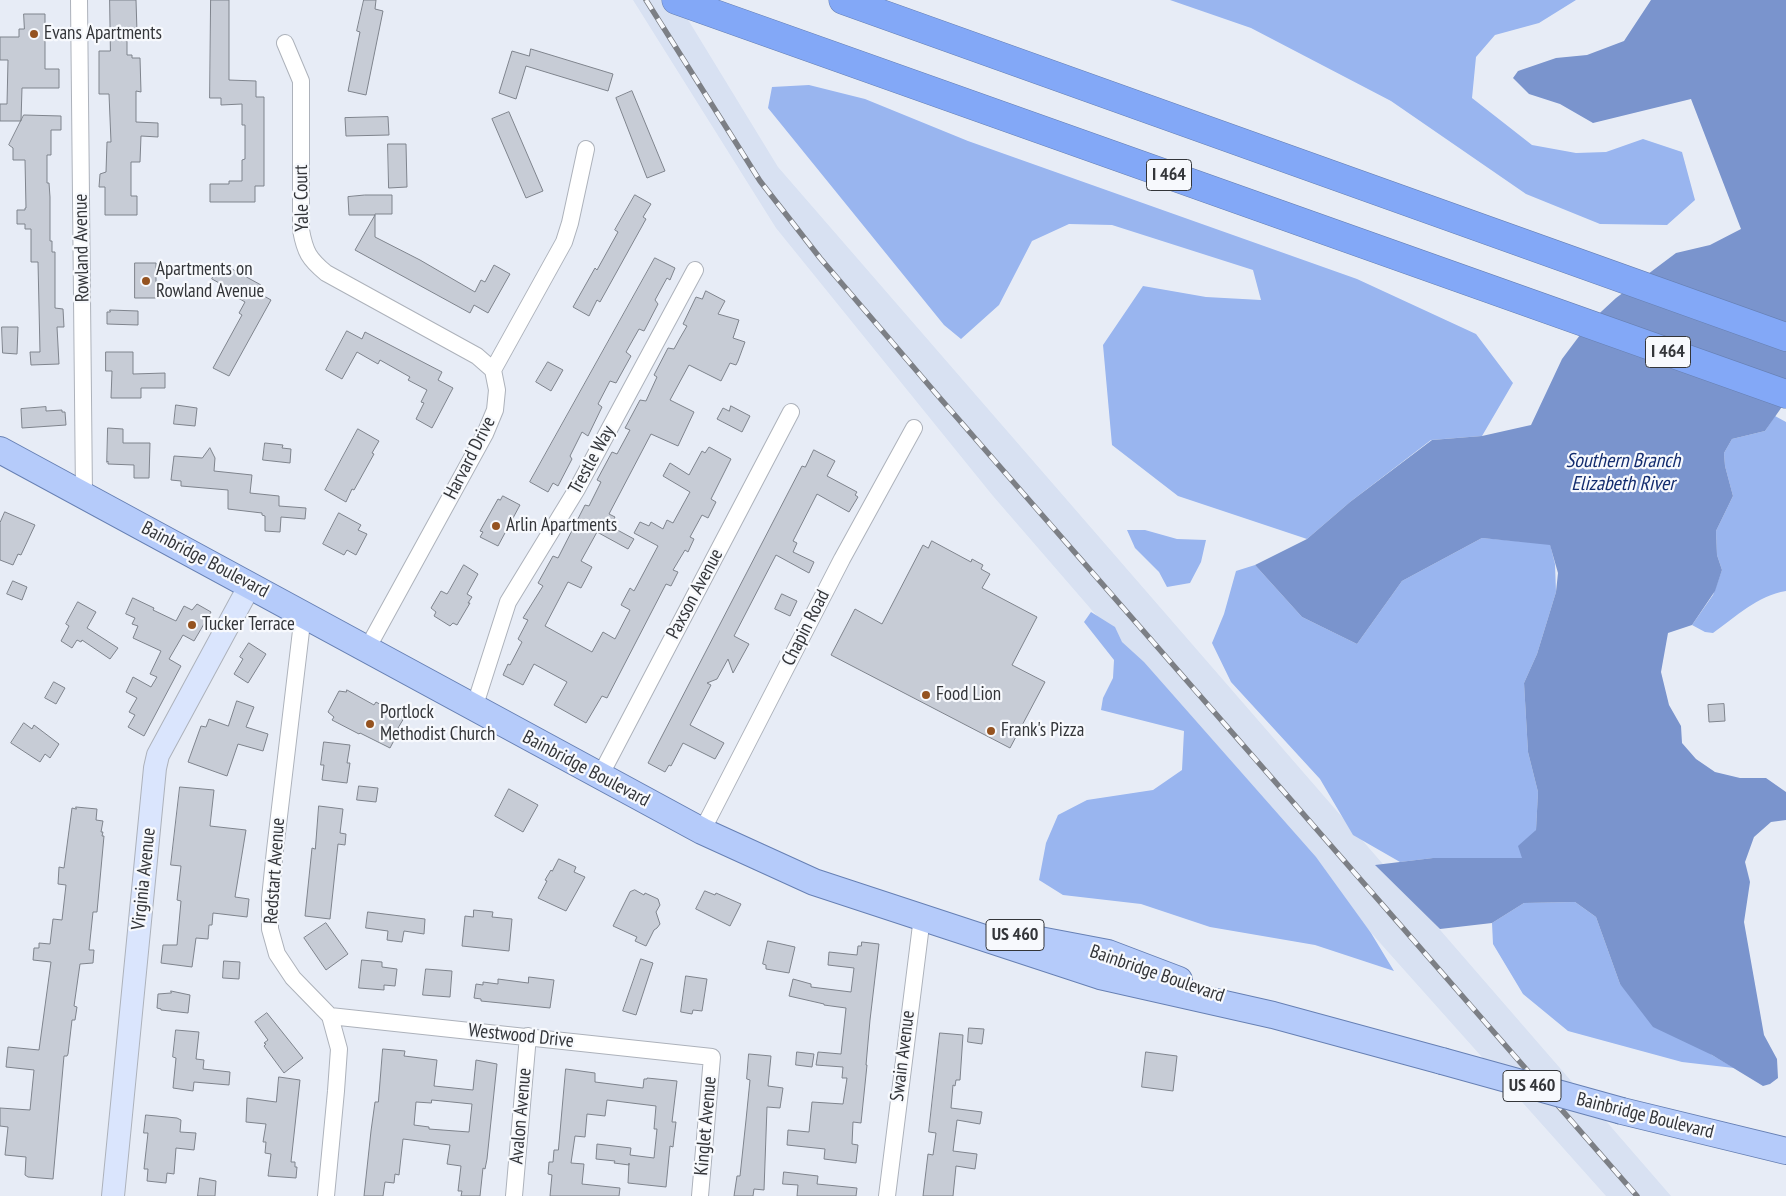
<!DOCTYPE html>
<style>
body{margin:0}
canvas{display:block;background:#e7ecf6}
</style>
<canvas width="1786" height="1196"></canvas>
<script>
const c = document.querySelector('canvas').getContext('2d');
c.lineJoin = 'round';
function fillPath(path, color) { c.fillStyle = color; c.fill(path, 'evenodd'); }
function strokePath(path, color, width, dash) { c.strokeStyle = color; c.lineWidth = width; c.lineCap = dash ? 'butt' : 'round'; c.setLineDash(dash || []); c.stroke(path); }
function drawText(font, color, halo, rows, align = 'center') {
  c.font = font + ' "PT Sans Narrow",sans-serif'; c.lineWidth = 4.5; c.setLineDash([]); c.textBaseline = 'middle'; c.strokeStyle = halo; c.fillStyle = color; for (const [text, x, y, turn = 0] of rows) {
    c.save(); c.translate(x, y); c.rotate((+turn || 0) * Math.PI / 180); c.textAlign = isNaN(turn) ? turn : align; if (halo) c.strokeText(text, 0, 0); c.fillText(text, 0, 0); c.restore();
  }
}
fillPath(new Path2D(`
 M633 0H676L778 167 1671 1196H1606L1381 944 993 496 776 228Z`), '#d8e1f2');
fillPath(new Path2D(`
 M1170 0H1576L1539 23 1495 35 1476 57 1472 98 1532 145 1576 153 1606 152 1643 139 1682 152 1695 200 1667 225 1600 224 1526 194 1391 101 1251 28Z
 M809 85 865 99 968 141 1357 279 1476 334 1513 383 1482 436 1431 440 1350 502 1307 539 1178 496 1112 445 1103 345 1143 286 1206 297 1261 300 1253 270 1112 225 1069 224 1032 241 999 305 961 339 944 325 768 108 772 87Z
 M1775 416 1786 422V591C1757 596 1737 616 1713 633L1705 632 1692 625 1713 595 1722 570 1717 555 1716 531 1733 496 1725 466 1724 453 1732 439 1765 431Z
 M1127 530H1145L1177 539 1206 540 1201 562 1190 583 1167 587 1159 572 1135 548Z
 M1482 538 1550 544 1555 564 1556 592 1537 654 1524 683 1528 752 1538 792 1536 830 1527 860 1433 858 1400 862 1353 835 1320 779 1231 682 1212 643 1224 614 1236 571 1255 565 1302 617 1357 644 1402 581Z
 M1091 612 1115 627 1122 642 1144 662 1316 857 1371 933 1394 971 1315 945 1210 927 1141 904 1063 895 1039 880 1046 843 1058 815 1087 800 1153 790 1182 770 1184 731 1101 710 1103 698 1113 678 1114 660 1084 622Z
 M1575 902 1596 917 1620 984 1712 1055 1734 1068 1682 1062 1568 1031 1523 994 1493 944 1492 923 1524 903Z`), '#99b5ef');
fillPath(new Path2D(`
 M1651 0H1786V401L1765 431 1732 439 1724 453 1725 466 1733 496 1716 531 1717 555 1722 570 1715 591 1692 625 1668 633 1661 672 1669 705 1681 726 1682 743 1696 759 1715 772 1740 778H1766L1786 792V820L1771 822 1754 837 1745 862 1750 882 1744 922 1764 1035 1777 1059 1778 1078 1770 1084 1763 1086 1712 1055 1653 1027 1620 984 1596 917 1575 902 1524 903 1492 923 1440 929 1375 865 1433 858H1522L1518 846 1536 830 1538 792 1528 752 1524 683 1537 654 1556 592 1558 573 1550 545 1482 538 1402 581 1357 644 1302 617 1255 565 1307 539 1350 502 1432 440 1482 436 1531 425 1562 359 1589 323 1616 298 1676 253 1710 245 1741 229 1691 99 1593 123 1560 104 1529 94 1513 78 1518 71 1556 58 1587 55 1624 41Z`), '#7a94cd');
const building = new Path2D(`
 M110 0H136L137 32H127V55H132V58H140L141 92 136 91V122L158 123V137L141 136 140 162H131V196H137V215H105V187H99L100 174 106 172 107 142H111L109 94H99V51H110Z
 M211 0H229V80L256 81V97H264V186H255V202H210V184H229V181H242V160L245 159V125H242V104L221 105V98H210Z
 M364 0H376L375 9 383 11 366 95 348 91 360 32 357 31Z
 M24 14H45V69H59V88H22L21 121H0V104H7L8 60H0V37H19V29H24Z
 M531 49 613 74 608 91 526 66 516 99 499 93 512 51 529 56Z
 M632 91 665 171 647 178 616 98Z
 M509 112 543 191 526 198 492 119Z
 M24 115 61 116V130H51V155H47V183H49L50 197V241H52V252H55V308L63 309 64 327H57L59 364 31 365 30 352H40L38 262H31V229H25V224H17V210H25V208H26L25 160H13V148L9 145Z
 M388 117 389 135 346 136 345 118Z
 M388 144H406L407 187 389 188Z
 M365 195H392V214H375V237L420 260 475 292 481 280 485 282 494 265 510 274 488 313 474 305 470 313 355 250 375 215H349L348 197Z
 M635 195 651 204 643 217 646 219 600 302 597 300 589 316 573 307 595 268 597 270 618 232 615 230Z
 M655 258 675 268 670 280 667 278 655 300 658 304 644 331 639 329 626 352 631 356 616 383 610 381 598 404 602 407 588 436 582 432 570 456 572 459 558 486 553 483 548 492 530 482Z
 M135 263H156V298H135Z
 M221 263 261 285 257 292 271 300 229 376 213 368 242 315 239 313 245 302 228 292 230 289 212 279Z
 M706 291 725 301 718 314 739 320 733 338 745 342 738 361 736 365 730 363 721 381 689 365 670 400 694 412 678 446 651 434 609 514 615 517 610 526 634 539 628 549 597 532 581 561 592 567 581 588 568 582 545 626 592 652 603 632 615 639 630 610 621 605 630 588 634 591 658 546 634 533 640 522 649 526 651 522 663 529 667 520 673 523 690 492 663 476 670 463 689 475 702 451 705 453 709 447 731 459 711 499 716 502 708 518 702 515 690 537 694 539 688 552 685 550 673 570 678 572 671 586 666 584 607 698 602 696 586 723 554 705 567 682 534 664 523 685 503 675 508 664 510 665 522 642 518 639 528 620 523 618 543 586 538 583 553 556 558 558 585 505 589 506 601 482 597 480 612 452 617 454 630 430 625 428 640 400 646 401 657 377 654 375 668 348 674 349 680 338 687 326 683 324 696 297 702 299Z
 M110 310 138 311V325L107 324V312H110Z
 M2 327H18L17 354 3 353Z
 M347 331 362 339 365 332 442 372 438 380 453 388 432 428 416 419 424 403 421 402 427 390 408 380 410 377 380 360 378 364 357 352 342 379 326 370Z
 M106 352H133V374L165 373V388H141V398H111L112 371H106Z
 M548 362 563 370 551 391 536 382Z
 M176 405 197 408 195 426 174 424Z
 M731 406 750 416 742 432 717 419 723 408 729 411Z
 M46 407V411L62 410V412H65L66 425 22 428 21 409Z
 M108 428 123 429V443H150L149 478H134V465L108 464V461L107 462Z
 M358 429 379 441 372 453 374 454 354 490 352 489 346 502 325 490Z
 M265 443 283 445 282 448 291 449 290 463 263 460Z
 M210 448 215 458 214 471 252 475 250 493 279 496V506L306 508 305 519 281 517 280 532 265 531V516L262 515V513L228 509V490L181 486V481L171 480 174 456 202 458Z
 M814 450 835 461 827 476 857 492 855 495 858 497 849 512 817 494 793 541 797 543 793 552 814 562 809 573 776 555 734 636 749 644 733 673 728 659 717 679 707 683 711 685 690 725 724 743 715 759 683 743 671 766 669 765 665 772 648 763 802 466 805 467Z
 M503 496 520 505 498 546 480 537 483 532 480 531 498 499 500 500Z
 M5 512 35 525 21 555 18 554 13 565 0 560V523Z
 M339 513 361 525 358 530 367 534 356 555 347 550 344 555 323 544Z
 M932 541 971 562 972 559 983 565 981 569 990 574 982 588 1037 617 1012 665 1045 682 1010 748 831 655 855 609 882 624 923 545 928 548Z
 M464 565 478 574 467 594 472 597 468 603H470L457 625 453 623 450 626 434 616 436 612 431 608 441 591 447 594 449 591Z
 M13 581 27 587 22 600 7 594Z
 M782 594 797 601 790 616 775 609Z
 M133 598 154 608 153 610 176 621 184 606 192 610 197 604 211 612 194 641 183 635 169 659 181 666 144 736 128 727 135 715 129 712 137 698 126 692 133 677 151 687 157 677 150 674 161 651 133 638 138 626 132 624 135 618 126 614Z
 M78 602 96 612 87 628 118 648 110 659 82 640 81 642 77 640 72 648 61 641 69 626 66 624Z
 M249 643 266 654 248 683 234 674 243 659 240 657Z
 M54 682 65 688 56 704 45 698Z
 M347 690 374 705 376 702 404 718 398 728 400 729 390 748 360 733 359 734 332 720 334 717 328 712 339 691 346 692Z
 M237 701 254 707 246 727 268 734 263 751 238 744 227 776 188 762 201 726 206 727 209 719 228 726Z
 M1724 704 1725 721 1709 722 1708 705Z
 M24 723 32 729 34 725 59 744 50 758 45 754 40 762 11 743Z
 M324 742 350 745 347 763H350L347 783 322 780 324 765H321Z
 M359 786 378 788 376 802 357 800Z
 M180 787 214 790 210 826 246 830 235 897 249 899 247 917 213 913 212 925H209L208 939 196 938 192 967 161 963 163 945H177L181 901 177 900 181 866 171 865Z
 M509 789 538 805 523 832 495 816Z
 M319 806 343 809 340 833 346 834 345 845 338 844 330 919 305 916 312 848 315 849Z
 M76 807 97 809 96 820 103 821 101 832H103L102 836H104L97 912H93L89 950H94L93 963 80 964 74 1006 77 1007 75 1020H72L68 1054 67 1056H64L53 1179 28 1177 25 1175 26 1157 5 1155 8 1127 0 1126V1108L30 1110 34 1070 6 1067 8 1047 39 1050 51 962 33 960 34 948H39V943L50 944 53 919 62 920 66 885 58 884 59 867 64 868 72 808 76 809Z
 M559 859 576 867 574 872 585 877 566 911 538 898 547 881 545 880 551 870 552 871Z
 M635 890 644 895 645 893 658 899 660 905 656 912 660 924 657 928 654 930 646 946 635 941 637 937 613 926 630 892Z
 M705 891 715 895 716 893 741 904 730 926 696 909Z
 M474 910 493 912 492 917 512 919 509 951 462 946 465 916 473 917Z
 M368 912 425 919 424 934 404 931 402 942 387 940 388 931 366 928Z
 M326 923 348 954 326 970 304 938Z
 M768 941 795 947 789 973 766 969V965L763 964Z
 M862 942 879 944 870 1020 866 1065H867L861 1123 853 1122 852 1144 858 1145 856 1163 824 1159 825 1149 787 1145 788 1130 809 1132 812 1102 843 1104 847 1078H842L843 1067 816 1065 818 1052 841 1054 846 1008 824 1005V1004L789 996 793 979 811 984V987L851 992 854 968 828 965 829 952 857 955 858 946H861Z
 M641 959 653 963 636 1015 623 1011Z
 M362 960 382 962V967L397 969 395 986 384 985V990L359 988Z
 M224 961 240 962 239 979 223 978Z
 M426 969 452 971 450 997 423 995Z
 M686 976 707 979 702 1011 693 1010 692 1014 681 1012Z
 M529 977 554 980 550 1008 481 1001V999L474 998 476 984 483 985V982L498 984V979L528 983Z
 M171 991 190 995 188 1013 161 1010V1009L157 1008 158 994 171 993Z
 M267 1013 303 1058 284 1073 264 1046 266 1044 264 1043 268 1040 255 1022Z
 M969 1028 984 1029 982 1044 968 1042Z
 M176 1030 199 1032 196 1059 204 1060 203 1069 230 1072 229 1085 194 1082 193 1091 173 1088 176 1058 173 1057Z
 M940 1033 963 1035 960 1080H956L955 1086 953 1085 951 1108 982 1112 980 1124 957 1120 953 1151 977 1154 975 1169 956 1166 953 1196H923L928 1154 933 1155 936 1133 929 1132Z
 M383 1049 405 1051 404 1056 437 1060 434 1086 473 1090 476 1060 497 1064 487 1159 485 1169 483 1168 480 1196H461L462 1191H458L461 1166 447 1164 450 1145 403 1139 399 1175 395 1174 394 1183 385 1182 383 1196H364L371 1131 375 1102H378ZM432 1100 472 1104 469 1132 429 1129V1127L414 1125 416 1102 431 1103Z
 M797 1052 814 1054 812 1067 796 1065Z
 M1146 1052 1177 1056 1173 1091 1142 1087Z
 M749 1054 771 1056 768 1086 783 1088 780 1108 767 1107 764 1190 754 1189 753 1196H734L737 1176H740L746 1120 750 1080 747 1079Z
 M566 1069 595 1073V1082L643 1088 644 1079H647V1078L677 1081 672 1122H676L674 1138 673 1147 670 1146 666 1187 628 1183 629 1163V1165L614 1163 615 1161 596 1159 597 1144 631 1148 630 1155 654 1158 657 1129H654L656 1106 607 1100 605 1116 587 1114 585 1137 575 1136 571 1163 584 1164 582 1184 620 1188 619 1196H550L552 1175 548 1174 549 1162H553L554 1150H558Z
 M279 1077 300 1080 291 1162H295V1167H297L296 1178 268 1176 271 1154 265 1153 266 1142H263L266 1124 246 1122 247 1098 276 1102Z
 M146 1115 177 1118 181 1120 180 1132 196 1133 194 1150 176 1148 174 1174 167 1173 166 1183 147 1181 148 1169H144L148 1133H144Z
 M784 1172 818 1176 817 1184 857 1188 856 1196H797L798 1185 783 1184Z
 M200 1178 216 1181 215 1196H198Z`);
fillPath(building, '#c7ccd6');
strokePath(building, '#7f848d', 1);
const street = new Path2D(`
 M79 0 84 495
 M285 43 301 81V230C305 252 309 259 326 273L477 356 493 370
 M303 614 275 850 270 898V929L277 954 293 978 330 1016 339 1049 336 1091 326 1196
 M367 649 485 434 495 410 497 390 493 370 564 242 570 223 586 149
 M474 708 508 602 577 489 695 270
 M600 776 791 412
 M702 831 842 559 914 428
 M330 1016 712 1057 700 1196
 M514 1196 528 1036
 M887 1196 922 917`);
const secondary = new Path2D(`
 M113 1196 155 768 158 755 250 585`);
const primary = new Path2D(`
 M0 450 702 831 814 882 1100 976 1273 1015 1442 1061
 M1029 938 1108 953 1179 980
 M1622 1111 1786 1151`);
const highway = new Path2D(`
 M676 0 1786 394
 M843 0 1786 337`);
strokePath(street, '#adb2bb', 18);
strokePath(secondary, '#adb2bb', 24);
strokePath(primary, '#6780b4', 28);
strokePath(highway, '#6780b4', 29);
strokePath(street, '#fff', 16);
strokePath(secondary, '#dae5fd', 22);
strokePath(primary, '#b5cbfa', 26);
strokePath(highway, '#83a8f7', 28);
const rail = new Path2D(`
 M646 0 760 181 820 258 939 397 1637 1196`);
strokePath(rail, '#7c7f85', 5.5);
strokePath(rail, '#f7f9fd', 4, [11]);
const primaryBridge = new Path2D(`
 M1442 1061 1622 1111`);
strokePath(primaryBridge, '#6780b4', 28, []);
strokePath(primaryBridge, '#b5cbfa', 26);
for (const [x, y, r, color] of [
 [34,34,5,"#955320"],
 [146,281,5,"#955320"],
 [496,526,5,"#955320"],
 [192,625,5,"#955320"],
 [926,695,5,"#955320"],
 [370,724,5,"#955320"],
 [991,731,5,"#955320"]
]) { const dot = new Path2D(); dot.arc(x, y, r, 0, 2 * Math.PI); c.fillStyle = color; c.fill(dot); strokePath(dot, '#f7f9fd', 2); }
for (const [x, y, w] of [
 [1169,175,45],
 [1668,352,45],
 [1015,935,58],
 [1532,1086,58]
]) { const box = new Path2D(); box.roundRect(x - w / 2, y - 15.5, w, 31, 4); c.fillStyle = '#f7f9fd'; c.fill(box); strokePath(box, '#333539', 1); }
drawText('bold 18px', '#333539', null, [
 ["I 464",1169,175],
 ["I 464",1668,352],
 ["US 460",1015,935],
 ["US 460",1532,1086]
]);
drawText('19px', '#333539', '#f7f9fd', [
 ["Evans Apartments",44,34],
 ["Apartments on",156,270],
 ["Rowland Avenue",156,292],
 ["Arlin Apartments",506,526],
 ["Tucker Terrace",202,625],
 ["Food Lion",936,695],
 ["Portlock",380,713],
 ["Methodist Church",380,735],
 ["Frank's Pizza",1001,731]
], 'left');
drawText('19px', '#333539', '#f7f9fd', [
 ["Yale Court",302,198,-91],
 ["Rowland Avenue",82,248,-91],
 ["Harvard Drive",470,458,-63],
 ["Trestle Way",592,460,-61],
 ["Bainbridge Boulevard",205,560,28],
 ["Paxson Avenue",695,594,-62],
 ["Chapin Road",806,628,-63],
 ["Bainbridge Boulevard",586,769,28],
 ["Redstart Avenue",275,871,-86],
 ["Virginia Avenue",144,879,-84],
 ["Bainbridge Boulevard",1157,974,19],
 ["Westwood Drive",521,1036,6],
 ["Swain Avenue",903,1056,-83],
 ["Avalon Avenue",521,1116,-85],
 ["Bainbridge Boulevard",1645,1116,14],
 ["Kinglet Avenue",706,1126,-85]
]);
drawText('italic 20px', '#132c6e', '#f7f9fd', [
 ["Southern Branch",1623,461],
 ["Elizabeth River",1623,484]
]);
</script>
